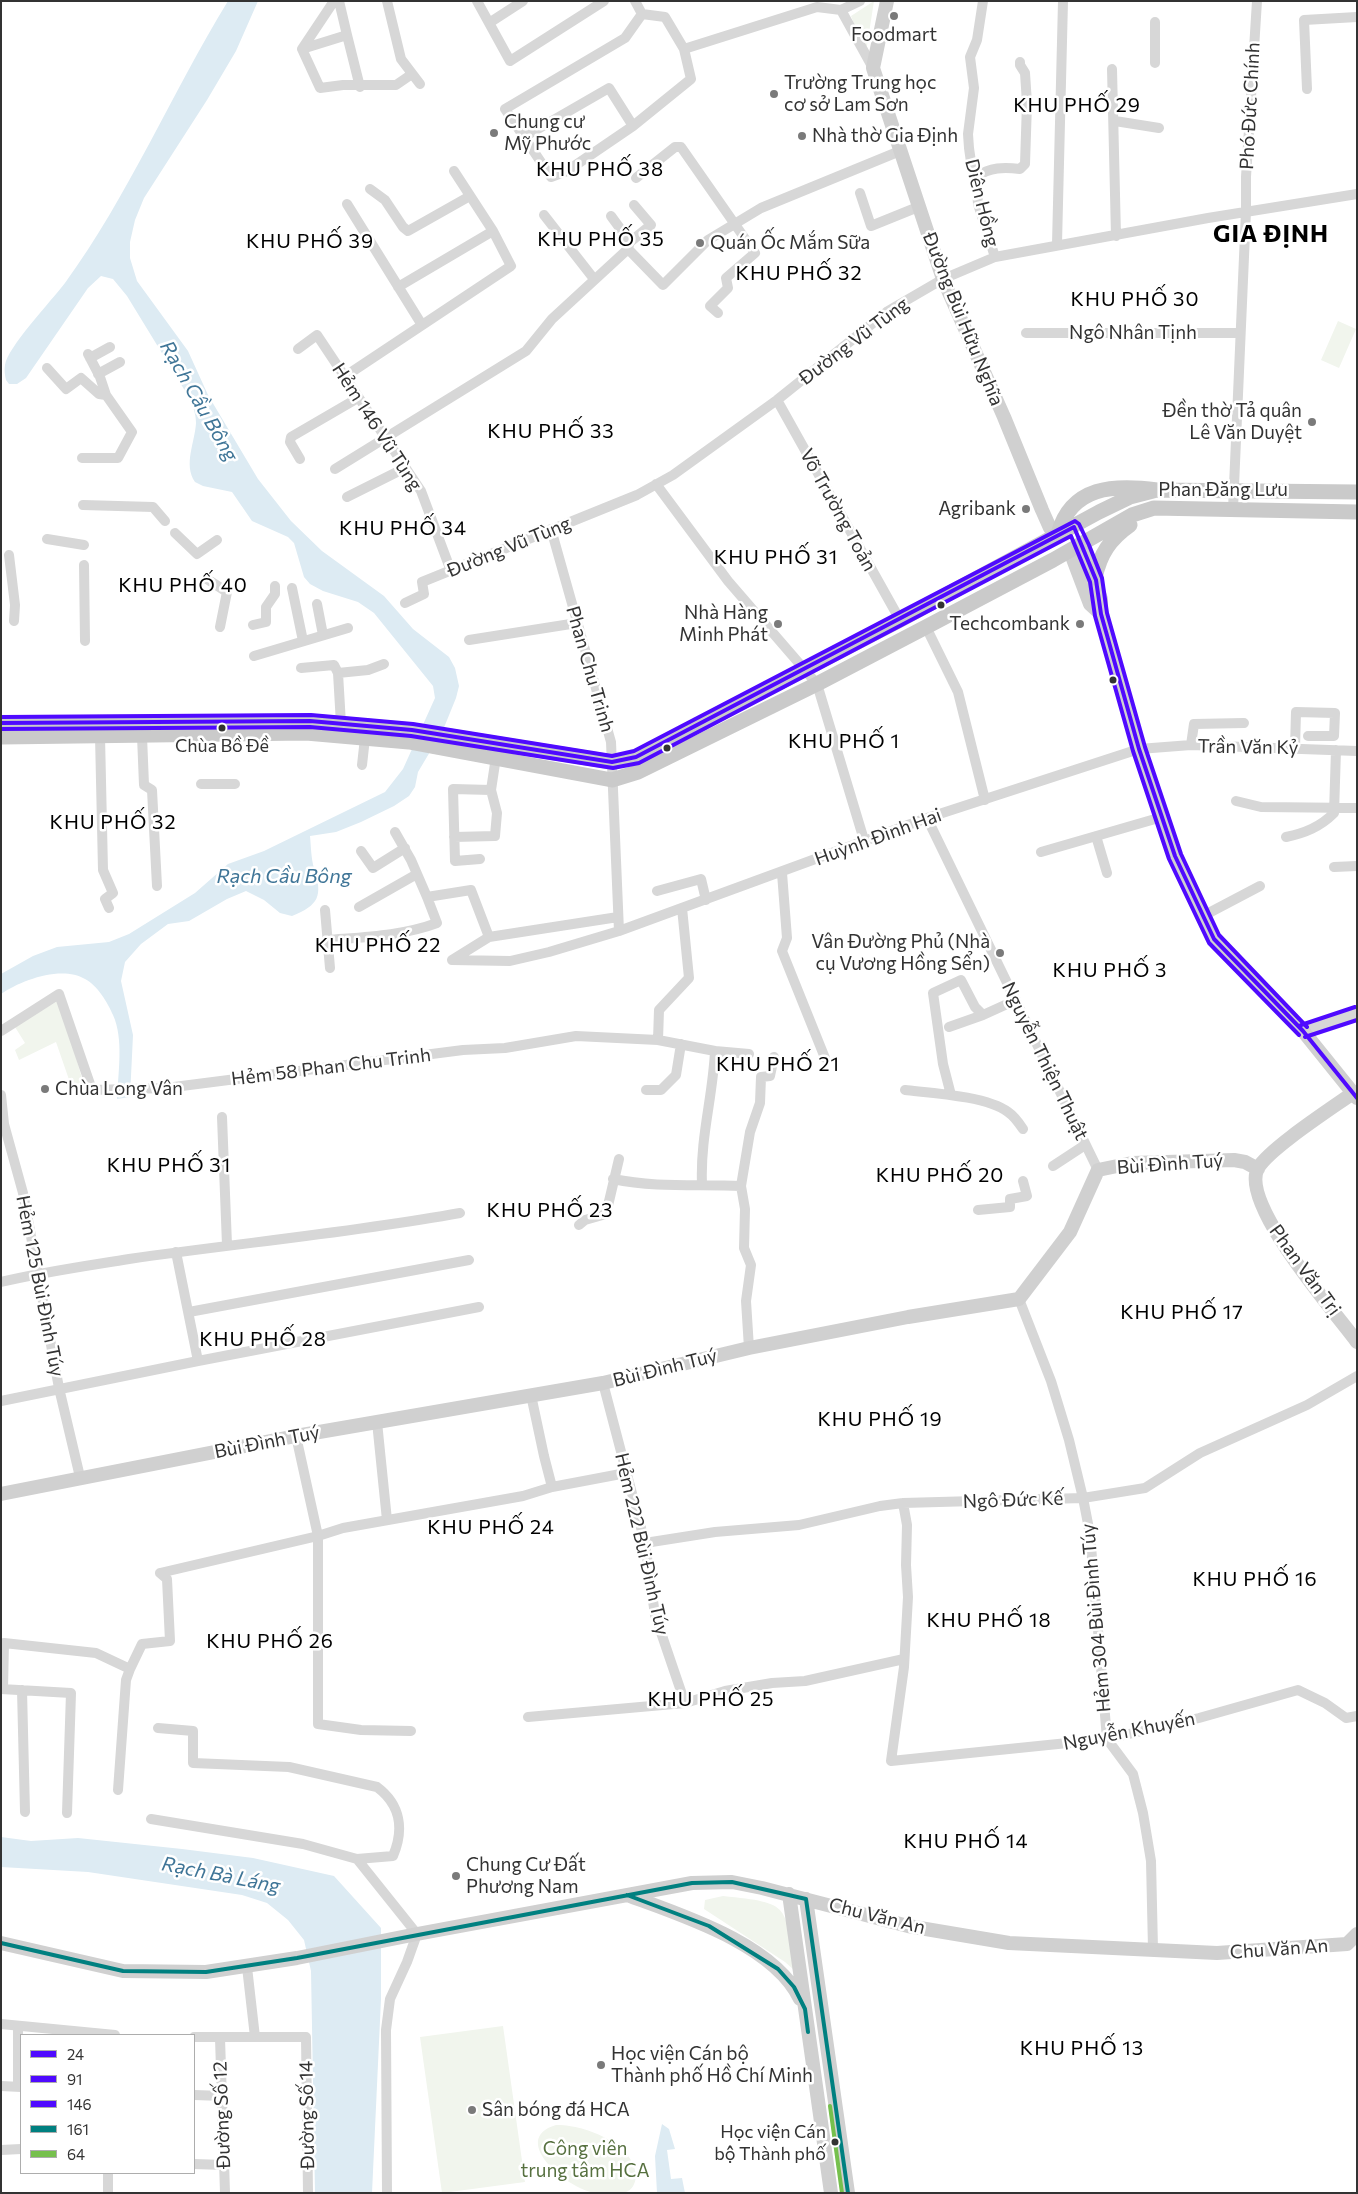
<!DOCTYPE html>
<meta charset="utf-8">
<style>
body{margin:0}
#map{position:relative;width:1358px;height:2194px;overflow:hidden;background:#fff;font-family:Commissioner,sans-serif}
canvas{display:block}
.frame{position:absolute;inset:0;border:2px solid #333;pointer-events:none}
.legend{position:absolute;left:20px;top:2034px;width:175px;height:140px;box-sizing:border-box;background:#fff;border:1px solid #adadad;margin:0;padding:6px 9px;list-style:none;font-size:15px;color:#333}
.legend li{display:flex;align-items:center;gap:10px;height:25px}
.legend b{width:25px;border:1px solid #adadad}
</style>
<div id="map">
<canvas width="1358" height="2194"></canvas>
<div class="frame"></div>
<ul class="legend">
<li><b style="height:6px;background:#4f0aff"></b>24</li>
<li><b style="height:6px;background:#4f0aff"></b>91</li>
<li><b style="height:6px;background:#4f0aff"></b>146</li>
<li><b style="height:6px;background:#008080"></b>161</li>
<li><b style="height:6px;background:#76c04d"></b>64</li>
</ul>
</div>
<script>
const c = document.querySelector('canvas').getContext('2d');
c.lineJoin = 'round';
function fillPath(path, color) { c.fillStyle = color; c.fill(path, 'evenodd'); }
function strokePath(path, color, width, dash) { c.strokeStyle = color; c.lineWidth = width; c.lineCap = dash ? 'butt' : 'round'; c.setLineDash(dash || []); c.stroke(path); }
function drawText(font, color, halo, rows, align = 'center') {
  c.font = font + ' Commissioner,sans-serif'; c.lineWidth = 5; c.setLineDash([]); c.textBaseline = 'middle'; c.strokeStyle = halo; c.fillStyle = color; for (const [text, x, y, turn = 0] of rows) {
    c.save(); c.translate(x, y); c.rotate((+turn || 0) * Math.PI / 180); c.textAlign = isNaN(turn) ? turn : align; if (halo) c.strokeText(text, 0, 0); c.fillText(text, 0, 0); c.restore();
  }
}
fillPath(new Path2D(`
 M874 1 867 46 863 48 851 16Z
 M1338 321 1356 329 1339 368 1321 360Z
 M59 1000 87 1095 75 1097 56 1042 19 1060 15 1050 25 1043 15 1027Z
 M723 1896C792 1903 785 1905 794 1970L785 1962 704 1909 705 1900Z
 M503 2026 525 2182 442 2193 420 2037Z
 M556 2125C583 2124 636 2144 636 2177 635 2184 632 2190 626 2192 618 2194 606 2193 599 2193 570 2193 507 2139 556 2125Z`), '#f1f5ed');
fillPath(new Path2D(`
 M228 1H258L236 51 207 100 144 198 135 220 130 242V258L137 281 188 351 208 395 258 479 291 521 322 551 384 596 413 629 449 657 455 668 459 686 456 698 443 730 418 772 415 787 409 796 394 806 361 822 336 832 310 836C311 846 311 858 314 868 323 896 319 905 292 916L280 913 264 900 246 891 227 899 189 921 168 924 141 944 125 962 121 981 133 1035 130 1097 117 1099C118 1074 124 1039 113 1015 108 1003 97 985 85 979 62 965 21 980 1 994V974L33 956 57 947 109 942 129 934 195 893 228 864 264 851 385 792 403 769 435 698 433 686 374 613 358 602 323 591 310 584 304 577 294 543 288 537 252 521 232 492 203 486 195 482C183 465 195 442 196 423 196 414 193 407 190 399L127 296 113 279 101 276 88 288 26 378 17 384H9L6 380C5 376 4 370 5 365 7 348 52 300 65 283 129 195 171 94 228 1Z
 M1 1837 31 1841 78 1838 182 1849 253 1858 334 1876 381 1928V1999L372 2193H315L311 1971 304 1940 288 1920 267 1903 242 1895 88 1872 1 1867Z
 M662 2124 669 2129 675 2149 667 2150 671 2179 682 2178 685 2193H657L655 2156Z`), '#ddebf3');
strokePath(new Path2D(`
 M339 1 347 35 302 49 320 88 343 85H396L412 74
 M387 1 401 59 420 84
 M477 1 510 61 604 1
 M635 1 642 14 665 17 684 49 817 7 841 10
 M983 1 977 40 970 57 974 88 968 134 969 148 972 169 976 177 978 204 995 257
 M841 10 873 68
 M841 10 860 1
 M1155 22V63
 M489 23 523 1
 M347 35 360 87
 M302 49 334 1
 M1112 69 1116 236
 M1307 89 1304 20 1357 17
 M1115 121 1159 128
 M633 126 609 88 524 137 551 177 567 171 633 126 691 79 684 49
 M524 137 505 109 625 38 642 14
 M976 177C990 167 1004 167 1020 169L1025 164 1027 103 1025 73 1020 65V62
 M636 178 675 147H681L755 253 726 278 728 288 710 306 718 313
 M370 189 385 200 403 227 408 231 470 196
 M860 193 871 226 918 207
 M347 204 422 325
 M544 215 594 279
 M611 216 630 242 628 248
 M630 242 651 225 634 205
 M1057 244 1063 1
 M398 287 493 231
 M1026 333H1240
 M298 349 317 335 421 491 451 571
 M90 358 110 347
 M47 368 66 389 81 378 99 394 106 395
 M98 374 120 362
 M344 377 511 266 493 231 454 171
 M777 400 900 620
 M82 458H118L132 432 106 395 100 377 88 354
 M300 459 290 442 291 437 358 398
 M335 469 526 351 552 319 628 249 663 285 708 240 761 208 900 151
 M656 484 728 581 817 684 864 840
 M347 497 405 468
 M83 505 153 507 165 521
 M1233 509 1246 211V177L1257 1
 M551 529 611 742 619 931
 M175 533 197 554 217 540
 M47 539 84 545
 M9 555 15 605 14 621
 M84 565 85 641
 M207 579 227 592 220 627
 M292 588 303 641
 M405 603 424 594 422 582 637 495 673 475 777 400 888 311 943 279 995 257 1208 218 1357 194
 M317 604 323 635
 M253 625 266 622V607L275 594V586
 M926 627 958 692 985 800
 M469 640 577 623
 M254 656 348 628
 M301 668 334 665 338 673
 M341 724 338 673 368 670 384 664
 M100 736 103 870 113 893 105 899 109 908
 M142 736 144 785 152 790 157 886
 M1191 745 1194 724 1244 723
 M1295 748 1296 712 1335 713 1334 736H1308
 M362 765 365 738
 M201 784H235
 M1236 801 1261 807 1357 808
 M927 818 1098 1170
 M395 832 411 860 427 897
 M1096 836 1107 873
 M454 837 495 836 497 813 491 790 496 757
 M1286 837C1305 833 1320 827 1334 813L1336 750
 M361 851 373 868 405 848
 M1041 852 1162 817
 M480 859 455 861 453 789 491 790
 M1334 867 1357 866
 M782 873 787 938 782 951 825 1058
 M657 891 701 879 706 900
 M359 907 417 874
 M682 908 689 978 659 1010 658 1040 715 1051C713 1096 700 1138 702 1184
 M325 910 330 968
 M1203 916 1260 886
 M328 940C365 937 402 936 437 923L427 897 471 890 489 937
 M452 960 510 961 549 952 619 931 927 818 1139 749 1191 745 1357 751
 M452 960 489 937 618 917
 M949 1027 983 1015
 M1 1031 59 994 92 1090 166 1088 463 1050 505 1048 576 1036 658 1040
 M1303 1031 1357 1013
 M715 1051 749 1054
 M646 1090H661L676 1075 681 1044
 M905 1090C931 1093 987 1096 1008 1112 1014 1116 1019 1123 1023 1129
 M1 1095 4 1124 23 1193 59 1388 80 1477
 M951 1095 943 1064 933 993 961 980 975 1007 983 1015 1016 1000
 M222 1117 227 1245
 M1053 1166 1085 1145
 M613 1179C657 1188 697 1184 741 1186
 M978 1210 1010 1207V1199L1027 1196 1023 1181
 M579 1225 585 1220 606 1214 619 1159
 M1 1282C43 1272 86 1266 129 1259 239 1243 350 1233 460 1213
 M1019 1299 1051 1381 1069 1440 1083 1498 1090 1534 1107 1739 1133 1774 1143 1813 1151 1861 1153 1949
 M189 1312 469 1260
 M749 1348 746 1301 751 1265 744 1248 745 1209 741 1186 750 1132 760 1103 761 1077 770 1076 774 1057
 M198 1361 479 1307
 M603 1383 645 1543 655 1615 685 1703
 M531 1395 544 1456 552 1487
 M1 1401 198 1361 176 1252
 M377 1422 387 1520
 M296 1436 318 1536V1724L361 1730 411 1731
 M903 1503 907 1525 906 1565 908 1597 904 1667 891 1761 1107 1739 1199 1718 1298 1690 1325 1703 1346 1718 1357 1716
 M645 1543 715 1532 799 1525 880 1506 903 1503 1083 1498 1145 1488 1200 1453 1307 1405 1357 1376
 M160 1573 318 1536 343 1528 523 1496 552 1487 626 1473
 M1 1689 71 1693 67 1813
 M3 1689 4 1643 96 1653 130 1669
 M22 1690 25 1812
 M528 1717 685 1703 725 1691 772 1683 805 1681 904 1659
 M158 1728 193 1731V1763L289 1767 377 1787C401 1805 404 1830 393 1856L357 1859
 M118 1790 126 1680 130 1669 142 1644 170 1641 167 1579 160 1573
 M151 1819 303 1844 357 1859 417 1934 407 1962 390 1999 386 2030 387 2193
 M247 1967 255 2037
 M1 2024 115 2035
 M194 2037H306L308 2193
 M220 2038 225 2193
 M1 2086 21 2087
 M18 2087V2027
 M194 2095 223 2096
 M1 2150 21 2149
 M194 2164 224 2165
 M108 2193V2173`), '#d7d7d7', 10);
strokePath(new Path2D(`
 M887 1 873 68 943 279 1004 417 1042 510 1050 528 1058 534
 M1082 544 1101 599V614L1139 749 1175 856 1214 939 1303 1031 1357 1098
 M1070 551 1090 604 1101 614
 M1353 1093C1332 1108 1270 1148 1258 1168 1239 1203 1335 1312 1357 1342
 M1 1494 296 1436 603 1383 749 1348 908 1317 1019 1299 1070 1232 1098 1170 1132 1163 1234 1160 1245 1162 1258 1169
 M789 1894 831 2193
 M627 1895C681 1915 774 1944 800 1999
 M806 1899 848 2193
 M1 1943 123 1971 206 1972 297 1958 417 1934 692 1883 732 1882 762 1888 908 1926 1009 1943 1217 1953 1347 1944 1357 1934`), '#d0d0d0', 14);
strokePath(new Path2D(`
 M1058 534C1071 486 1114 484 1157 490L1357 492
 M1095 578C1100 554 1110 539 1130 525
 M1 723 310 721 412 730 612 762 636 757 900 620 1099 512 1130 497 1157 490
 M1 737 306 733 409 742 612 780 638 772 817 684 926 627 1053 560 1132 515 1154 508 1357 512`), '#cacaca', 15);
strokePath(new Path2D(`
 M1 723 310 721 412 730 612 762 636 757 1074 527 1096 580 1101 614 1139 749 1175 856 1214 939 1303 1031 1357 1098`), '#4f0aff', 4);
strokePath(new Path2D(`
 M1 729 310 727 411 736 613 768 639 763 1071 536 1090 582 1095 616 1133 751 1169 859 1209 943 1299 1035
 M1305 1037 1357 1020`), '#4f0aff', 4);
strokePath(new Path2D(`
 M1 717 311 715 413 724 612 756 634 751 1075 521 1079 524 1089 545 1102 578 1107 613 1145 747 1181 854 1219 935 1307 1027
 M1301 1025 1355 1007`), '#4f0aff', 4);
strokePath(new Path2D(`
 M627 1895 709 1926 778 1969 794 1987 805 2009 808 2032
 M1 1943 123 1971 206 1972 297 1958 692 1883 732 1882 806 1899 848 2193`), '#008080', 4);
strokePath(new Path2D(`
 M830 2106 842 2193`), '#76c04d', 4);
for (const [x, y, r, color] of [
 [894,16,5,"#7a7a7a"],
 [774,94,5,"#7a7a7a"],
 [494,133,5,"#7a7a7a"],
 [802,136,5,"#7a7a7a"],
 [700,243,5,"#7a7a7a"],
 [1312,422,5,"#7a7a7a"],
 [1026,509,5,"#7a7a7a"],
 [941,605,4.5,"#333"],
 [778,624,5,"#7a7a7a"],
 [1080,624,5,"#7a7a7a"],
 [1113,680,4.5,"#333"],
 [222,728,4.5,"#333"],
 [667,748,4.5,"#333"],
 [1000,953,5,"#7a7a7a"],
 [45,1089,5,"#7a7a7a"],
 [456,1876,5,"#7a7a7a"],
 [601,2065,5,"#7a7a7a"],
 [472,2110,5,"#7a7a7a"],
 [835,2142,4.5,"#333"]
]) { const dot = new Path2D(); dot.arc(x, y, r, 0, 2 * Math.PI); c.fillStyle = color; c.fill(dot); strokePath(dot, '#fff', 2); }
drawText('18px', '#333', '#fff', [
 ["Chùa Bồ Đề",222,746],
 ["Học viện Cán",826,2132,"right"],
 ["bộ Thành phố",826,2154,"right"]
]);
drawText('19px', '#333', '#fff', [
 ["Foodmart",894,35,"center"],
 ["Trường Trung học",784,83],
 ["cơ sở Lam Sơn",784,105],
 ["Chung cư",504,122],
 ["Mỹ Phước",504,144],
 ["Nhà thờ Gia Định",812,136],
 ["Quán Ốc Mắm Sữa",710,243],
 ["Đền thờ Tả quân",1302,411,"right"],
 ["Lê Văn Duyệt",1302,433,"right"],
 ["Agribank",1016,509,"right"],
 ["Nhà Hàng",768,613,"right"],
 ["Minh Phát",768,635,"right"],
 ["Techcombank",1070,624,"right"],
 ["Vân Đường Phủ (Nhà",990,942,"right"],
 ["cụ Vương Hồng Sển)",990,964,"right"],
 ["Chùa Long Vân",55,1089],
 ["Chung Cư Đất",466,1865],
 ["Phương Nam",466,1887],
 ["Học viện Cán bộ",611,2054],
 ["Thành phố Hồ Chí Minh",611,2076],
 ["Sân bóng đá HCA",482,2110]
], 'left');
drawText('19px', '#333', '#fff', [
 ["Phó Đức Chính",1250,106,-87],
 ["Diên Hồng",982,203,76],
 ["Đường Bùi Hữu Nghĩa",963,319,68],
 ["Ngô Nhân Tịnh",1133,333],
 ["Đường Vũ Tùng",854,341,-37],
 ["Hẻm 146 Vũ Tùng",377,427,57],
 ["Phan Đăng Lưu",1223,490],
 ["Võ Trường Toản",838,510,61],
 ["Đường Vũ Tùng",509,547,-22],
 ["Phan Chu Trinh",590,669,74],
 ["Trần Văn Kỷ",1248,747,1],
 ["Huỳnh Đình Hai",878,837,-20],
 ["Nguyễn Thiện Thuật",1045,1061,64],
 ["Hẻm 58 Phan Chu Trinh",331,1067,-7],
 ["Bùi Đình Tuý",1170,1164,-4],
 ["Phan Văn Trị",1305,1270,54],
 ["Hẻm 125 Bùi Đình Túy",40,1286,79],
 ["Bùi Đình Tuý",665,1368,-14],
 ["Bùi Đình Tuý",267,1442,-11],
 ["Ngô Đức Kế",1013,1500,-2],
 ["Hẻm 222 Bùi Đình Túy",642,1544,77],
 ["Hẻm 304 Bùi Đình Túy",1096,1618,-95],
 ["Nguyễn Khuyến",1129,1731,-11],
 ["Chu Văn An",877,1916,14],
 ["Chu Văn An",1279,1949,-4],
 ["Đường Số 12",222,2115,-92],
 ["Đường Số 14",307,2115,-91]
]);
drawText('19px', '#56703f', '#fff', [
 ["Công viên",585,2149],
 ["trung tâm HCA",585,2171]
]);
c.letterSpacing = '1px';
drawText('20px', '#000', '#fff', [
 ["KHU PHỐ 29",1077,105],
 ["KHU PHỐ 38",600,169],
 ["KHU PHỐ 35",601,239],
 ["KHU PHỐ 39",310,241],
 ["KHU PHỐ 32",799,273],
 ["KHU PHỐ 30",1135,299],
 ["KHU PHỐ 33",551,431],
 ["KHU PHỐ 34",403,528],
 ["KHU PHỐ 31",776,557],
 ["KHU PHỐ 40",183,585],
 ["KHU PHỐ 1",844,741],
 ["KHU PHỐ 32",113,822],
 ["KHU PHỐ 22",378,945],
 ["KHU PHỐ 3",1110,970],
 ["KHU PHỐ 21",778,1064],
 ["KHU PHỐ 31",169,1165],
 ["KHU PHỐ 20",940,1175],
 ["KHU PHỐ 23",550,1210],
 ["KHU PHỐ 17",1182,1312],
 ["KHU PHỐ 28",263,1339],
 ["KHU PHỐ 19",880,1419],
 ["KHU PHỐ 24",491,1527],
 ["KHU PHỐ 16",1255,1579],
 ["KHU PHỐ 18",989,1620],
 ["KHU PHỐ 26",270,1641],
 ["KHU PHỐ 25",711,1699],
 ["KHU PHỐ 14",966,1841],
 ["KHU PHỐ 13",1082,2048]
]);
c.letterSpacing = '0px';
drawText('italic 20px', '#3f7597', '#fff', [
 ["Rạch Cầu Bông",199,401,60],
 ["Rạch Cầu Bông",284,876],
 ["Rạch Bà Láng",221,1875,11]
]);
c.letterSpacing = '1px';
drawText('bold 24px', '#000', '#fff', [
 ["GIA ĐỊNH",1271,234]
]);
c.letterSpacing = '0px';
</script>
